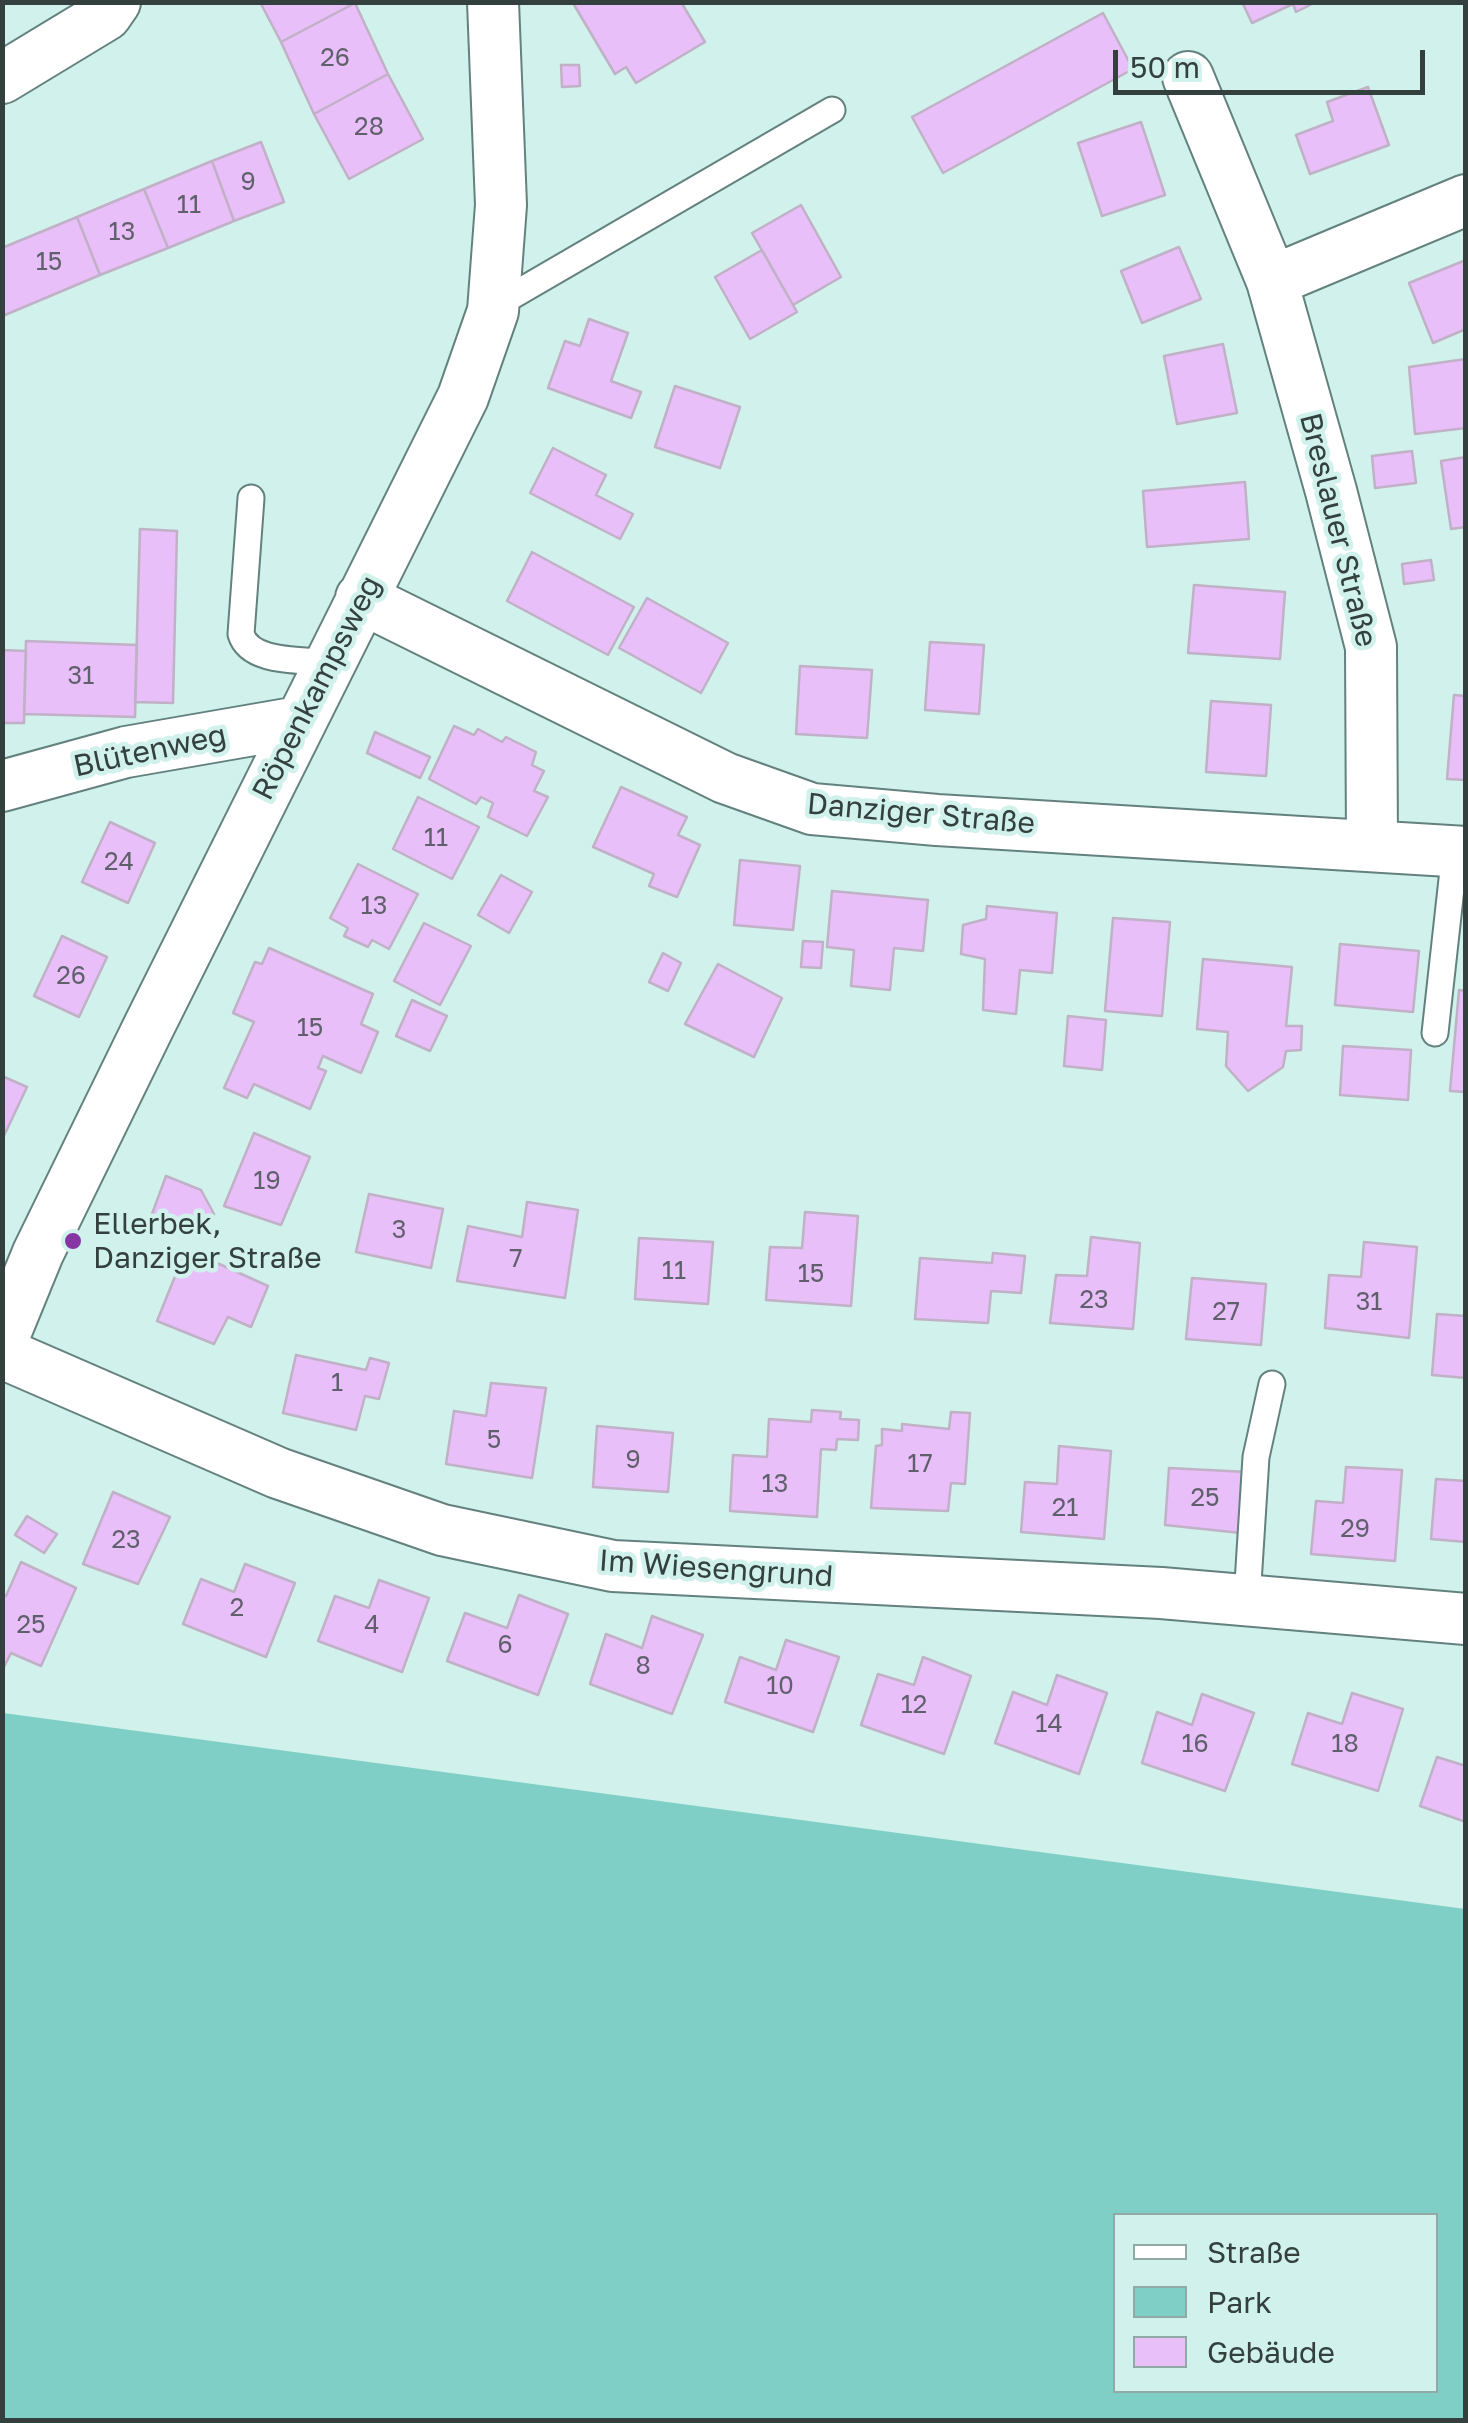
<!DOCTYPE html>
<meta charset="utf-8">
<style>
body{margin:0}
#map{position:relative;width:1468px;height:2423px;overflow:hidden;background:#d0f1ec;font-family:"Golos Text",sans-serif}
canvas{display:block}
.frame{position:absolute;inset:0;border:5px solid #33403e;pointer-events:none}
.legend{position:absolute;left:1113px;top:2213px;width:325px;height:180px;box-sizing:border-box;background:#d0f1ec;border:2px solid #91aaa6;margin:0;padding:12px 18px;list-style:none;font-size:30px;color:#33403e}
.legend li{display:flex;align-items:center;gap:20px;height:50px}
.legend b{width:50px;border:2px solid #91aaa6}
.scale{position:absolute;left:1113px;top:50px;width:312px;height:45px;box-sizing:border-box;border:5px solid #33403e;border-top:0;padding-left:12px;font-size:30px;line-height:35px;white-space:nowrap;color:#33403e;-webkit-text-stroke:8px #d0f1ec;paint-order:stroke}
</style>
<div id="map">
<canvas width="1468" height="2423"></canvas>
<div class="frame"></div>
<ul class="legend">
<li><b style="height:12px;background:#fff"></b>Straße</li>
<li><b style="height:28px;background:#7fcfc6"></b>Park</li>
<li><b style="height:28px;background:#e8bff8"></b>Gebäude</li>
</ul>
<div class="scale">50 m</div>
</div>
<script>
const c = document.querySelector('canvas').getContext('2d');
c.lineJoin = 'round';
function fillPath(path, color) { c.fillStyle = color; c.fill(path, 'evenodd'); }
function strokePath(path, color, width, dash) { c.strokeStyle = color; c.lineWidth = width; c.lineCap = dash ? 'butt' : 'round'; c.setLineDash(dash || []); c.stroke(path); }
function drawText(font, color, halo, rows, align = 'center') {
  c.font = font + ' "Golos Text",sans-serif'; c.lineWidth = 9; c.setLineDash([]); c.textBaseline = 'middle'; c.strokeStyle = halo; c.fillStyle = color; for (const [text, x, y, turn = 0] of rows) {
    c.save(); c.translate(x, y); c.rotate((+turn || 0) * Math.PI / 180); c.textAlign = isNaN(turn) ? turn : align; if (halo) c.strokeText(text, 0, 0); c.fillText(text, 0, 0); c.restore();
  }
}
fillPath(new Path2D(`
 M3 1713 1465 1909V2420H3ZM1116 2216H1436V2390H1116Z`), '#7fcfc6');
const building = new Path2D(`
 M260 2H355V3L281 42Z
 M681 2 705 42 636 83 626 67 615 74 573 3Z
 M1242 2H1316L1296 12 1293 4 1252 23Z
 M355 3 388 74 314 114 281 42Z
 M1103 13 1133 69 943 173 912 117Z
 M561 65H579L580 86 562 87Z
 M388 74 423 139 349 179 314 114Z
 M1368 87 1389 145 1310 174 1296 135 1333 121 1327 102Z
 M1141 122 1165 195 1102 216 1078 143Z
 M261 142 284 202 234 221 212 161Z
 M212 161 234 221 168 248 144 189Z
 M144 189 168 248 100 275 77 217Z
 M801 205 841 277 793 305 752 233Z
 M77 217 100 275 5 315 2 309V248Z
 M1179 247 1201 299 1142 323 1121 271Z
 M762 250 797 312 750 339 715 277Z
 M1466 260V329L1433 343 1409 283Z
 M589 319 628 333 611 381 641 392 631 418 548 388 565 341 580 346Z
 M1223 344 1237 413 1177 424 1164 356Z
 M1466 359V428L1415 434 1409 367Z
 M675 386 740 407 720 468 655 447Z
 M553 448 606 475 596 495 633 514 620 539 530 493Z
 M1412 451 1416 483 1375 488 1372 456Z
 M1466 457V527L1451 529 1441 461Z
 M1245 482 1249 539 1147 547 1143 491Z
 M140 529 177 531 173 703 135 702Z
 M532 552 634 607 608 655 507 601Z
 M1431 560 1434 580 1404 584 1402 564Z
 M1194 585 1285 592 1280 659 1188 653Z
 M647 598 728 643 701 693 619 648Z
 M26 641 137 645 135 717 24 714Z
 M930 642 984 645 979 714 925 710Z
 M2 650 26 651 24 723H2Z
 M800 666 872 670 867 738 796 734Z
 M1454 695 1466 696V780L1447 779Z
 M1211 701 1271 705 1266 776 1206 772Z
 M454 726 474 735 478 729 502 742 506 737 536 752 532 765 544 771 534 791 548 797 527 836 488 817 493 803 481 797 476 804 429 779Z
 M375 732 430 757 420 778 367 753Z
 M621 787 687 817 678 835 700 845 677 897 649 886 654 874 593 847Z
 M418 797 479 827 452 879 393 849Z
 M110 822 155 843 128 903 82 882Z
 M740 860 800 866 793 930 734 925Z
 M358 864 418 894 389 949 372 940 368 947 344 936 348 928 330 918Z
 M501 875 532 892 509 933 478 915Z
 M832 891 928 900 923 951 894 948 890 990 851 986 854 950 827 947Z
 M987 906 1057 913 1052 973 1020 970 1016 1014 983 1010 985 959 961 954 963 925 986 919Z
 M1113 918 1170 922 1162 1016 1105 1011Z
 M424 923 471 946 440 1005 394 981Z
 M62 936 107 957 79 1017 34 996Z
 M803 941 823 942 821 968 801 967Z
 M1340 944 1419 951 1413 1012 1335 1005Z
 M269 948 373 994 361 1024 378 1032 361 1073 323 1056 318 1068 326 1071 310 1109 254 1084 247 1098 224 1088 254 1022 233 1013 255 962 262 964Z
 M663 953 681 963 668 991 649 982Z
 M1203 959 1292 967 1286 1026H1302L1301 1050 1286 1051 1283 1067 1248 1091 1226 1066 1228 1032 1197 1029Z
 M718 964 782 998 754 1057 685 1024Z
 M1459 990 1466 991V1092L1450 1091Z
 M412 1000 447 1016 430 1051 396 1036Z
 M1068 1016 1106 1020 1102 1070 1064 1066Z
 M1343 1046 1411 1050 1408 1100 1340 1095Z
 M2 1076 27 1087 2 1140Z
 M254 1133 310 1157 281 1225 224 1206Z
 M166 1176 201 1190 214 1214 204 1234 152 1214Z
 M369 1194 443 1209 431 1268 356 1252Z
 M527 1202 578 1210 565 1298 457 1281 468 1226 522 1237Z
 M805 1212 858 1216 851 1306 766 1300 770 1247 802 1248Z
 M1091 1237 1140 1243 1133 1329 1050 1323 1056 1275 1087 1276Z
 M639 1238 713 1242 708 1304 635 1299Z
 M1364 1242 1417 1247 1409 1338 1325 1328 1329 1275 1361 1277Z
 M186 1249 268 1286 251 1327 228 1317 214 1344 157 1321Z
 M993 1253 1025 1256 1021 1293 991 1291 988 1323 915 1319 920 1258 992 1263Z
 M1192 1278 1266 1284 1261 1345 1186 1339Z
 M1437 1314 1466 1316V1378L1432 1375Z
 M296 1355 366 1370 370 1358 389 1363 379 1399 365 1396 356 1430 283 1413Z
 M491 1383 546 1388 532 1478 446 1464 454 1411 486 1416Z
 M812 1410 841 1412 840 1419 859 1420 858 1440 837 1439 836 1450 821 1449 817 1517 730 1511 733 1455 767 1457 769 1419 811 1422Z
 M951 1412 970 1413 965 1484 951 1483 948 1511 871 1508 876 1446 882 1445V1429L902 1431V1424L949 1429Z
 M597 1426 673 1433 668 1492 593 1487Z
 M1059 1446 1111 1451 1104 1539 1021 1532 1025 1482 1057 1484Z
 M1346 1467 1402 1470 1395 1561 1311 1554 1316 1501 1343 1503Z
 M1169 1468 1247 1472 1241 1533 1165 1525Z
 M1436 1479 1466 1481V1542L1431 1539Z
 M113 1492 170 1517 138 1584 83 1564Z
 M27 1516 57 1534 44 1553 15 1535Z
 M21 1562 76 1588 41 1666 11 1653 2 1671V1595L6 1596Z
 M245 1564 295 1583 266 1657 183 1624 201 1579 234 1592Z
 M379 1580 429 1598 402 1672 318 1641 335 1596 369 1608Z
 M519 1595 568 1614 538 1695 447 1661 465 1613 507 1628Z
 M652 1616 703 1635 672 1714 590 1684 606 1634 642 1648Z
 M786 1640 839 1657 813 1732 725 1702 740 1657 776 1670Z
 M923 1657 971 1676 944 1754 861 1725 878 1674 914 1685Z
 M1057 1675 1107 1693 1079 1774 995 1743 1013 1692 1047 1705Z
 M1352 1693 1403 1709 1378 1791 1292 1764 1308 1713 1342 1724Z
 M1202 1694 1254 1713 1225 1791 1142 1763 1157 1712 1192 1725Z
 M1437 1757 1466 1766V1822L1420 1806Z`);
fillPath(building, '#e8bff8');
strokePath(building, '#c0b1c6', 2.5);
const service = new Path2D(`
 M493 307 832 110
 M251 498 241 634C250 664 302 659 329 663
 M1435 1033 1455 852
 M1247 1599 1256 1457 1272 1384`);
const minor = new Path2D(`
 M1188 77 1272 281 1466 200
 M2 78 106 15 115 2
 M1272 281 1331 491 1371 647 1372 844
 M361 598 725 778 812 809 937 820 1466 852
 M2 786 126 752 299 722
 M2 1341 38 1253 149 1026 463 397 493 311 501 205 493 2
 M2 1353 278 1473 442 1530 613 1566 1161 1593 1466 1619`);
strokePath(service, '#63817e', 29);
strokePath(minor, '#63817e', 54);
strokePath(service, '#fff', 25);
strokePath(minor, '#fff', 50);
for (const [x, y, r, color] of [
 [73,1241,10,"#8735a3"]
]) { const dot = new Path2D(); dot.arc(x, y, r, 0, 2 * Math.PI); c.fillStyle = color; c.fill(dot); strokePath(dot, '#d0f1ec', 4); }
drawText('25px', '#60606c', null, [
 ["26",335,58],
 ["28",369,127],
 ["9",248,182],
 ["11",189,205],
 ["13",122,232],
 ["15",49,262],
 ["31",81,676],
 ["11",436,838],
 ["24",119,862],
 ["13",374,906],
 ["26",71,976],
 ["15",310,1028],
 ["19",267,1181],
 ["3",399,1230],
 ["7",516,1259],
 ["11",674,1271],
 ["15",811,1274],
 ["23",1094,1300],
 ["31",1369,1302],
 ["27",1226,1312],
 ["1",337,1383],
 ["5",494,1440],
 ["9",633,1460],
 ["17",920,1464],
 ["13",775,1484],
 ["25",1205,1498],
 ["21",1065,1508],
 ["29",1355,1529],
 ["23",126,1540],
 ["2",237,1608],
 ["25",31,1625],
 ["4",372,1625],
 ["6",505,1645],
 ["8",643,1666],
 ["10",780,1686],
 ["12",914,1705],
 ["14",1049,1724],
 ["16",1195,1744],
 ["18",1345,1744]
]);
drawText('30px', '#33403e', '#d0f1ec', [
 ["Breslauer Straße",1338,530,76],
 ["Röpenkampsweg",317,688,-63],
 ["Blütenweg",150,751,-12],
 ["Danziger Straße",921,814,5],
 ["Im Wiesengrund",716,1569,4]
]);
drawText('30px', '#33403e', '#d0f1ec', [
 ["Ellerbek,",93,1224],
 ["Danziger Straße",93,1258]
], 'left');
</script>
